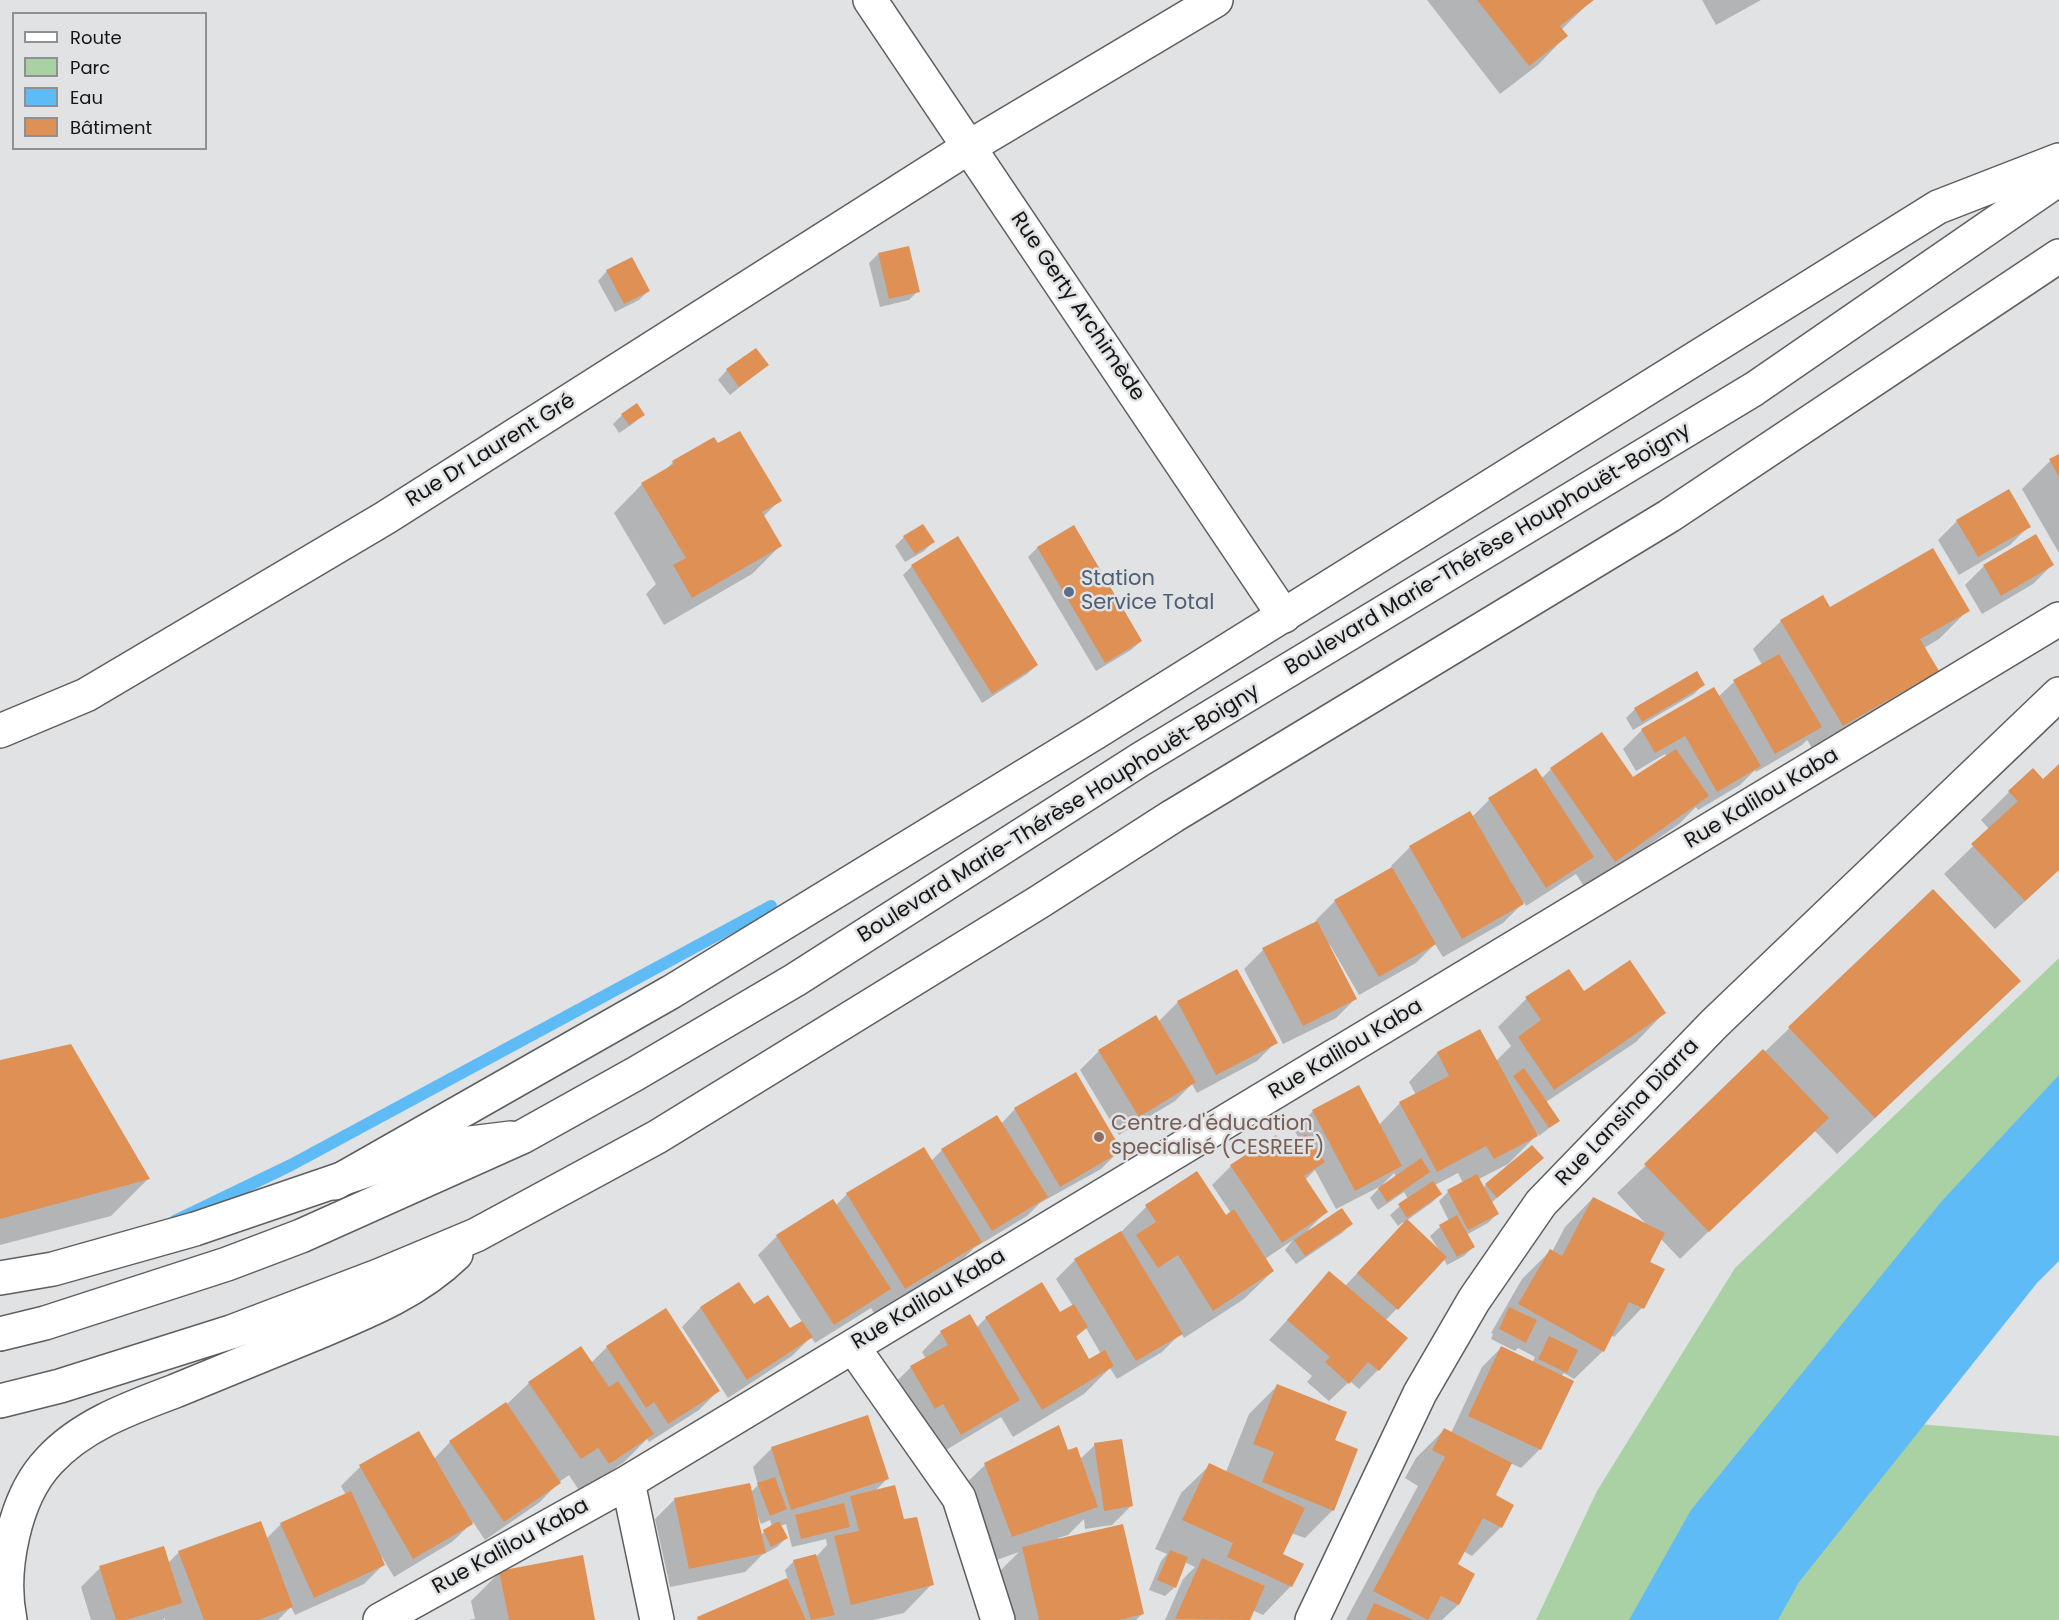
<!DOCTYPE html>
<meta charset="utf-8">
<style>
body{margin:0}
#map{position:relative;width:2059px;height:1620px;overflow:hidden;background:#e0e2e4;font-family:Poppins,sans-serif}
canvas{display:block}
.legend{position:absolute;left:12px;top:12px;width:195px;height:138px;box-sizing:border-box;background:#e0e2e4;border:2px solid #8e9091;margin:0;padding:8px 10px;list-style:none;font-size:18px;color:#141515}
.legend li{display:flex;align-items:center;gap:12px;height:30px}
.legend b{width:30px;border:2px solid #8e9091}
</style>
<div id="map">
<canvas width="2059" height="1620"></canvas>
<ul class="legend">
<li><b style="height:8px;background:#fff"></b>Route</li>
<li><b style="height:16px;background:#aad1a4"></b>Parc</li>
<li><b style="height:16px;background:#5ebbf5"></b>Eau</li>
<li><b style="height:16px;background:#df9055"></b>Bâtiment</li>
</ul>
</div>
<script>
const c = document.querySelector('canvas').getContext('2d');
c.lineJoin = 'round';
function fillPath(path, color) { c.fillStyle = color; c.fill(path, 'evenodd'); }
function strokePath(path, color, width, dash) { c.strokeStyle = color; c.lineWidth = width; c.lineCap = dash ? 'butt' : 'round'; c.setLineDash(dash || []); c.stroke(path); }
function drawText(font, color, halo, rows, align = 'center') {
  c.font = font + ' Poppins,sans-serif'; c.lineWidth = 5; c.setLineDash([]); c.textBaseline = 'middle'; c.strokeStyle = halo; c.fillStyle = color; for (const [text, x, y, turn = 0] of rows) {
    c.save(); c.translate(x, y); c.rotate((+turn || 0) * Math.PI / 180); c.textAlign = isNaN(turn) ? turn : align; if (halo) c.strokeText(text, 0, 0); c.fillText(text, 0, 0); c.restore();
  }
}
fillPath(new Path2D(`
 M2059 958V1157L1836 1417 2059 1436V1620H1536L1597 1491 1735 1268Z`), '#aad1a4');
fillPath(new Path2D(`
 M2059 1075V1261L2037 1283 1799 1582 1778 1620H1629L1691 1510 1941 1202Z`), '#5ebbf5');
fillPath(new Path2D(`
 M1427 0H1592L1561 30 1566 36 1538 65 1500 94Z
 M1702 0H1761L1716 25Z
 M878 254 918 291 909 300 880 307 869 263Z
 M607 271 648 291 639 300 615 312 598 281Z
 M767 365 730 395 718 380 727 370Z
 M643 414 634 423 619 433 613 424 622 415Z
 M714 439 718 445 780 500 763 517 780 546 752 574 664 625 646 594 656 584 614 513 642 484 664 472 673 462Z
 M2059 455V553L2022 489 2050 461Z
 M1957 521 2029 526 2010 545 1959 575 1938 540Z
 M1073 527 1141 641 1131 650 1096 671 1028 557 1037 548Z
 M904 537 933 542 924 551 905 562 895 546Z
 M2052 565 2033 584 1982 614 1965 585 1984 566Z
 M912 566 1037 665 1027 674 982 703 903 575Z
 M1830 609 1968 610 1939 639 1924 648 1937 671 1909 699 1815 753 1807 740 1802 745 1756 772 1755 770 1740 785 1698 810 1696 807 1679 824 1586 889 1576 874 1526 906 1524 902 1503 923 1443 957 1435 944 1416 963 1359 995 1330 945 1328 946 1355 999 1336 1018 1283 1044 1244 969 1263 950 1317 923 1316 920 1335 901 1393 868 1391 866 1410 847 1472 817 1489 800 1535 770 1541 779 1551 769 1633 779 1667 757 1665 754 1636 771 1623 749 1642 730 1718 697 1734 682 1762 665 1753 649 1781 621Z
 M1703 685 1694 694 1633 730 1626 718 1635 709Z
 M2059 766V870L1995 929 1944 874 1990 830 1981 820 2009 792 2043 781Z
 M1933 891 1982 1017 1837 1154 1814 1130 1680 1259 1660 1238 1648 1263 1663 1270 1642 1308 1614 1337 1611 1335 1603 1351 1574 1379 1564 1373 1561 1376 1540 1449 1521 1468 1510 1463 1494 1495 1512 1505 1500 1528 1472 1556 1463 1551 1456 1565 1473 1574 1458 1605 1442 1620H1346L1418 1486 1405 1478 1416 1458 1444 1430 1451 1433 1482 1367 1501 1348 1532 1363 1535 1357 1518 1348 1515 1351 1491 1339 1493 1334 1491 1333 1522 1279 1550 1251 1552 1252 1565 1227 1593 1198 1647 1225 1617 1193Z
 M1236 971 1276 1042 1257 1061 1197 1093 1192 1084 1175 1101 1119 1135 1080 1070 1099 1051 1158 1022 1178 1002Z
 M1584 993 1664 1013 1636 1042 1546 1102 1558 1121 1539 1136 1538 1134 1508 1164 1479 1179 1483 1188 1486 1185 1533 1167 1491 1203 1497 1214 1488 1223 1466 1235 1473 1247 1464 1256 1447 1265 1444 1259 1385 1321 1378 1370 1359 1389 1350 1381 1329 1401 1307 1382 1312 1376 1269 1340 1330 1273 1345 1286 1404 1224 1403 1222 1398 1226 1390 1215 1408 1199 1404 1192 1378 1210 1370 1198 1381 1186 1336 1209 1315 1170 1305 1180 1326 1212 1308 1230 1351 1224 1342 1233 1296 1264 1285 1250 1293 1240 1265 1259 1273 1271 1244 1299 1184 1338 1181 1333 1162 1352 1117 1379 1110 1368 1084 1394 1013 1437 1001 1417 941 1453 892 1386 911 1367 926 1359 922 1352 941 1332 976 1328 986 1318 1042 1284 1060 1314 1073 1306 1056 1279 1075 1260 1119 1234 1146 1207 1197 1174 1225 1217 1231 1213 1212 1185 1231 1166 1285 1151 1300 1140 1294 1130 1313 1111 1379 1125 1400 1103 1416 1095 1409 1082 1437 1053 1480 1031 1496 1061 1511 1046 1498 1027 1526 999ZM1394 1173 1396 1177 1384 1185 1383 1184ZM1458 1173 1463 1183 1448 1192 1439 1201 1449 1221 1440 1227 1430 1236 1439 1250 1406 1221 1431 1203 1441 1194 1435 1185ZM1086 1328 1101 1354 1089 1361 1075 1338Z
 M0 1062 148 1179 111 1216 0 1245Z
 M1015 1109 1120 1150 1101 1169 1040 1203 1027 1216 974 1248 952 1270 876 1316 871 1308 815 1343 811 1337 792 1356 728 1398 682 1327 700 1308 739 1284 754 1306 789 1330 802 1322 758 1255 777 1236 835 1206 847 1194 931 1161 942 1150 1001 1124Z
 M666 1310 718 1391 699 1410 649 1442 647 1439 624 1462 580 1492 569 1475 559 1482 540 1502 485 1540 473 1522 452 1542 394 1577 382 1557 380 1558 383 1565 364 1584 295 1615 291 1607 278 1620H165V1618L163 1620H91L81 1587 100 1568 168 1563 179 1552 266 1539 281 1524 346 1495 341 1486 360 1467 434 1459 450 1442 506 1405 529 1383 591 1363 607 1347Z
 M1277 1386 1333 1441V1510L1305 1538 1291 1533 1281 1554 1291 1586 1263 1615 1252 1610 1248 1620H1165L1183 1579 1195 1567 1184 1562 1175 1587 1165 1596 1149 1590 1161 1561 1167 1554 1155 1549 1181 1493 1210 1465 1226 1472 1249 1414Z
 M1058 1427 1067 1452 1080 1459 1095 1445 1131 1506 1112 1525 1085 1529 1084 1519 1068 1535 1058 1538V1540L1142 1614 1136 1620H1004L994 1577 1019 1552 983 1565 956 1493 985 1465Z
 M772 1448 888 1478 875 1491 903 1521 932 1584 904 1613 873 1620H696L788 1580 785 1570 794 1561 816 1557 827 1545 826 1539 792 1547 786 1524 780 1526 786 1538 777 1547 762 1555 745 1572 670 1587 655 1519 674 1500 749 1484 751 1492 758 1485 753 1467ZM756 1517H758L761 1524 770 1520 772 1527 760 1535Z
 M500 1572 594 1620H468L475 1619 471 1601Z`), '#0003');
strokePath(new Path2D(`
 M175 1221 291 1165 771 906`), '#5ebbf5', 12);
fillPath(new Path2D(`
 M1477 0H1594L1560 26 1568 36 1529 66Z
 M909 246 920 292 889 299 878 253Z
 M632 257 650 291 624 304 606 270Z
 M756 348 769 365 739 387 726 369Z
 M637 403 645 415 629 425 621 414Z
 M740 431 782 501 762 512 782 546 692 598 673 565 686 558 641 483 674 464 672 461 714 437 718 443Z
 M2059 454V477L2049 459Z
 M2009 489 2031 527 1978 557 1956 520Z
 M923 524 935 542 915 554 903 536Z
 M1074 525 1142 641 1105 663 1037 547Z
 M2036 534 2054 565 2001 596 1983 565Z
 M958 536 1038 665 992 694 911 565Z
 M1933 548 1970 611 1920 639 1939 671 1843 726 1780 620 1823 595 1830 607Z
 M1779 654 1822 727 1775 754 1733 680Z
 M1697 671 1705 685 1642 722 1634 708Z
 M1714 687 1761 766 1717 792 1685 736 1655 753 1641 729Z
 M1602 732 1633 777 1676 749 1709 796 1615 862 1550 768Z
 M2059 764V870L2025 901 1971 844 2018 801 2008 791 2033 768 2043 779Z
 M1536 768 1594 857 1546 888 1488 798Z
 M1470 811 1524 904 1462 939 1409 846Z
 M1392 867 1436 944 1379 977 1334 900Z
 M1933 889 2021 981 1875 1118 1788 1027Z
 M1317 921 1357 999 1303 1026 1262 948Z
 M1630 960 1666 1013 1554 1090 1518 1037 1541 1020 1525 997 1569 969 1584 991Z
 M1237 969 1278 1043 1216 1075 1177 1001Z
 M1156 1015 1196 1082 1139 1117 1098 1050Z
 M1480 1029 1538 1136 1494 1159 1486 1146 1437 1172 1399 1102 1449 1076 1437 1052Z
 M71 1044 150 1179 0 1219V1060Z
 M1763 1049 1829 1118 1709 1232 1644 1164Z
 M1524 1068 1560 1121 1549 1128 1513 1076Z
 M1076 1072 1122 1151 1060 1187 1014 1108Z
 M1359 1085 1402 1166 1355 1191 1312 1110Z
 M997 1115 1048 1197 992 1231 941 1149Z
 M1306 1134 1325 1162 1304 1176 1328 1212 1282 1243 1230 1165 1276 1135 1285 1148Z
 M1532 1145 1544 1158 1497 1198 1485 1184Z
 M924 1147 982 1242 905 1289 846 1193Z
 M1421 1158 1430 1172 1387 1202 1378 1188Z
 M1197 1171 1226 1215 1234 1209 1274 1271 1213 1311 1178 1255 1158 1268 1136 1235 1156 1222 1145 1205Z
 M1477 1174 1499 1214 1468 1230 1447 1190Z
 M1433 1181 1442 1194 1407 1218 1398 1204Z
 M1593 1197 1665 1233 1650 1262 1665 1269 1644 1309 1629 1302 1604 1352 1518 1304 1550 1249 1562 1256Z
 M833 1199 891 1289 834 1325 776 1235Z
 M1342 1208 1353 1224 1305 1256 1294 1240Z
 M1457 1215 1475 1247 1457 1257 1439 1225Z
 M1407 1219 1447 1257 1398 1310 1357 1273Z
 M1121 1231 1183 1334 1136 1361 1074 1259Z
 M1329 1271 1408 1338 1379 1371 1368 1362 1349 1384 1325 1362 1330 1357 1287 1320Z
 M739 1282 754 1304 768 1295 790 1328 802 1321 813 1337 747 1380 700 1307Z
 M1042 1282 1060 1312 1074 1304 1088 1327 1076 1336 1089 1359 1105 1350 1114 1366 1042 1410 985 1317Z
 M1509 1307 1537 1320 1526 1343 1499 1329Z
 M666 1308 720 1391 668 1424 654 1402 646 1408 606 1346Z
 M970 1314 1020 1400 961 1435 943 1404 935 1409 910 1366 948 1345 940 1331Z
 M1549 1336 1578 1350 1567 1373 1538 1359Z
 M581 1346 609 1387 618 1381 654 1434 609 1464 598 1448 581 1459 528 1382Z
 M1501 1346 1574 1381 1541 1450 1468 1416Z
 M1277 1384 1347 1412 1335 1440 1358 1449 1334 1511 1262 1482 1274 1452 1253 1444Z
 M506 1402 561 1483 504 1522 449 1441Z
 M868 1415 889 1479 791 1510 771 1447Z
 M1059 1425 1068 1450 1077 1447 1098 1507 1012 1537 984 1463Z
 M1444 1428 1512 1463 1496 1495 1514 1505 1502 1528 1483 1518 1458 1564 1475 1574 1459 1605 1441 1596 1428 1620 1373 1591 1445 1457 1432 1450Z
 M419 1431 473 1524 413 1559 359 1465Z
 M1122 1439 1133 1506 1104 1511 1094 1443Z
 M1209 1463 1305 1508 1283 1554 1304 1564 1292 1587 1227 1557 1233 1543 1182 1520Z
 M775 1477 787 1509 770 1516 757 1483Z
 M750 1483 766 1553 689 1569 674 1498Z
 M895 1485 904 1519 917 1517 934 1585 851 1605 834 1536 859 1531 850 1496Z
 M351 1491 385 1565 314 1598 280 1523Z
 M844 1503 850 1527 801 1539 795 1515Z
 M261 1521 293 1607 258 1620H204L178 1551Z
 M779 1521 788 1538 771 1547 763 1530Z
 M1123 1524 1144 1614 1119 1620H1039L1022 1547Z
 M164 1546 182 1603 126 1620H116L99 1566Z
 M1170 1550 1188 1557 1176 1588 1157 1580Z
 M816 1554 835 1615 811 1620 793 1560Z
 M583 1555 595 1620H509L499 1571Z
 M1202 1558 1265 1586 1250 1620 1175 1619Z
 M787 1578 806 1620H698L697 1617Z
 M1374 1603 1414 1620H1366Z`), '#df9055');
const minor = new Path2D(`
 M870 0 1284 616
 M0 731 86 695 385 518 969 147 1216 0
 M0 1278 53 1269 195 1229 409 1156 462 1144 511 1138
 M853 1347 959 1498 998 1620
 M628 1482 657 1620
 M380 1620 628 1482 2059 619
 M1312 1620 1420 1393 1474 1300 1541 1203 1714 1024 2059 694`);
const secondary = new Path2D(`
 M335 1183 671 992 1098 731 1938 207 2059 160
 M0 1334 45 1323 227 1264 301 1236 522 1137 635 1074 795 980 1141 759 1754 389 2059 179
 M0 1401 60 1386 231 1332 378 1276 476 1235 657 1137 1039 902 1173 816 1669 516 2059 256
 M10 1620C0 1571 14 1498 49 1461 82 1425 130 1408 175 1391 221 1372 267 1353 314 1334 364 1313 416 1293 456 1254`);
strokePath(minor, '#5d5e60', 36);
strokePath(secondary, '#5d5e60', 36);
strokePath(minor, '#fff', 33);
strokePath(secondary, '#fff', 33);
for (const [x, y, r, color] of [
 [1069,592,6,"#5c6f8a"],
 [1099,1137,6,"#8d6e63"]
]) { const dot = new Path2D(); dot.arc(x, y, r, 0, 2 * Math.PI); c.fillStyle = color; c.fill(dot); strokePath(dot, '#e0e2e4', 2); }
drawText('21px', '#141515', '#e0e2e4', [
 ["Rue Gerty Archimède",1077,307,56],
 ["Rue Dr Laurent Gré",491,451,-32],
 ["Boulevard Marie-Thérèse Houphouët-Boigny",1488,550,-31],
 ["Rue Kalilou Kaba",1762,799,-31],
 ["Boulevard Marie-Thérèse Houphouët-Boigny",1059,814,-32],
 ["Rue Kalilou Kaba",1346,1050,-31],
 ["Rue Lansina Diarra",1628,1113,-46],
 ["Rue Kalilou Kaba",929,1300,-31],
 ["Rue Kalilou Kaba",511,1547,-29]
]);
drawText('21px', '#4e5e75', '#e0e2e4', [
 ["Station",1081,580],
 ["Service Total",1081,604]
], 'left');
drawText('21px', '#785e54', '#e0e2e4', [
 ["Centre d'éducation",1111,1125],
 ["specialisé (CESREEF)",1111,1149]
], 'left');
</script>
